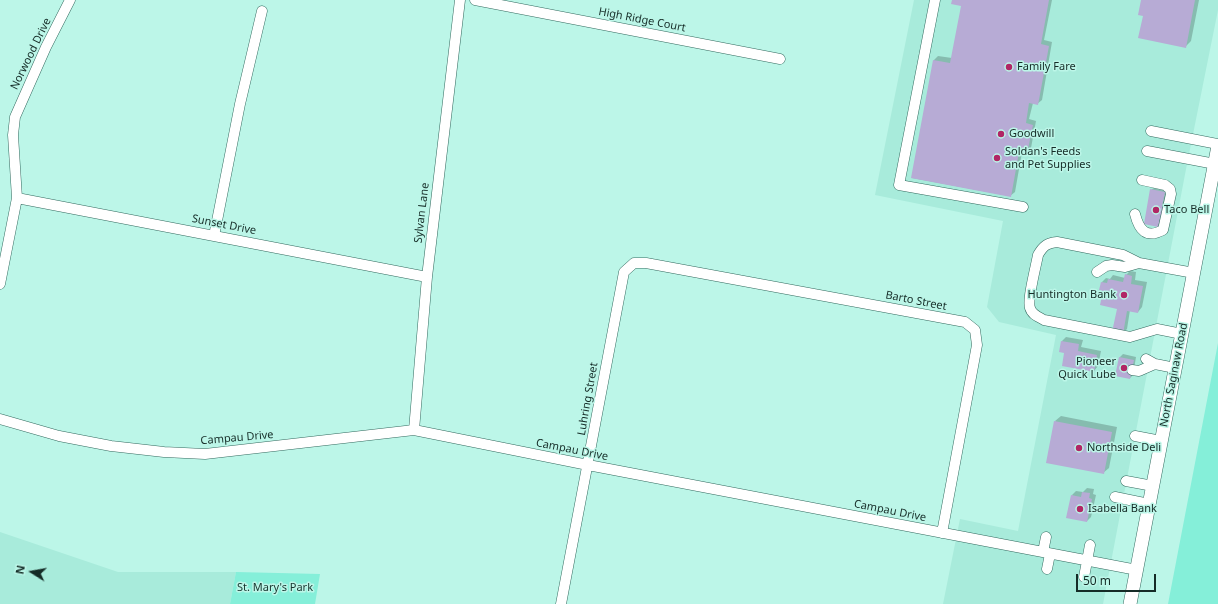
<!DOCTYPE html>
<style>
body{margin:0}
#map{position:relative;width:1218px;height:604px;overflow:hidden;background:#bcf6e8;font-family:"Noto Sans",sans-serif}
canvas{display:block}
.north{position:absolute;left:12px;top:552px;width:40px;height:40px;-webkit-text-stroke:3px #bcf6e8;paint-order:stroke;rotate:281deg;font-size:11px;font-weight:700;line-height:16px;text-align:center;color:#152c27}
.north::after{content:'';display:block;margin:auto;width:14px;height:18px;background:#152c27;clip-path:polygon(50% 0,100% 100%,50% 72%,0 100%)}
.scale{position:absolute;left:1076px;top:574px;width:80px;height:18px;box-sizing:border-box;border:2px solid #152c27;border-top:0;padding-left:5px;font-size:12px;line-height:14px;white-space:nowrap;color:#152c27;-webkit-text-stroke:3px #bcf6e8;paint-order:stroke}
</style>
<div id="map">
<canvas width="1218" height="604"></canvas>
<div class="north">N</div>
<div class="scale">50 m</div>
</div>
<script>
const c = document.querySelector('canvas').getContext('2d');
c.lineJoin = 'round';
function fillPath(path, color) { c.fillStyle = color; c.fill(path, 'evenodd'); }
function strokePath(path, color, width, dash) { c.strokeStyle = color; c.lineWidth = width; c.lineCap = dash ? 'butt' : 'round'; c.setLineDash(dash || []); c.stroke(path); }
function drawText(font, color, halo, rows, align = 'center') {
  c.font = font + ' "Noto Sans",sans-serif'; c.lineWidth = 3; c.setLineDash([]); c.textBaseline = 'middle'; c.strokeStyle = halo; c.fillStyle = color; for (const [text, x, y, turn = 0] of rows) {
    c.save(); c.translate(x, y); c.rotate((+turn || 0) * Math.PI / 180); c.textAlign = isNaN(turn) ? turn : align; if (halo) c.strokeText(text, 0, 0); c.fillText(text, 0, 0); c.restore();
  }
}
fillPath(new Path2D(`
 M914 0H1218V10L1187 164 1103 604H943L960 519 1018 531 1056 335 999 322 987 307 1003 221 875 195Z
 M0 532 118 572H236L230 604H0Z`), '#a8ebdb');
fillPath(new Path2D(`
 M1218 343V604H1168Z
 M236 572 320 574 315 604H230Z`), '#85efd9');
fillPath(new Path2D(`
 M953 0H1052L1044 40 1052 42 1042 100 1037 104 1033 103 1029 119 1036 121 1031 148 1027 153 1022 152 1015 192 1010 196 912 178 934 60 938 56 952 58 962 5Z
 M1142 0H1199L1191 41 1185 47 1144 15Z
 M1156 186 1169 188 1162 222 1158 226 1151 190Z
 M1130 271 1136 272 1135 280 1147 282 1142 307 1138 312 1130 310 1127 329 1122 333 1118 308 1104 290 1102 282 1106 278 1110 279 1113 275 1125 278 1126 275Z
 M1066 337 1083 340 1081 347 1101 351 1098 366 1094 371 1066 352 1062 341Z
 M1123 354 1136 357 1133 375 1130 378 1116 375 1120 357Z
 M1061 416 1117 427 1109 468 1103 473 1055 421Z
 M1087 488 1094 489 1093 494 1096 495 1091 517 1087 521 1072 495 1076 491 1083 492Z`), '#0003');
fillPath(new Path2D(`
 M952 0H1049L1041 44 1049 46 1038 105 1029 103 1026 123 1033 125 1027 154 1019 152 1011 197 911 178 933 60 950 63 961 6 951 4Z
 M1141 0H1195L1186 48 1138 38 1143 16 1138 15Z
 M1150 189 1165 192 1162 206 1165 207 1164 214H1161L1158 227 1144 224Z
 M1125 274 1132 276 1131 284 1143 286 1138 313 1127 311 1123 334 1112 332 1117 309 1100 305 1103 291 1099 290 1101 282 1107 283 1108 279 1123 282Z
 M1061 341 1079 344 1078 351 1097 355 1094 372 1062 366 1064 353 1059 352Z
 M1119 357 1134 360 1130 379 1115 376Z
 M1054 421 1112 432 1104 474 1046 463Z
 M1082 492 1090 493 1089 498 1092 499 1087 522 1066 518 1071 495 1081 497Z`), '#b7abd5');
const minor = new Path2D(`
 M475 0 780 59
 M935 0 899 185 1023 207
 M1151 131 1218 144
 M1147 151 1215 164
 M17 198 427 277
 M1135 214C1139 230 1146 239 1163 230L1171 194 1170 189 1165 185 1142 180
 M214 236 240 104 262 11
 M1097 272 1106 266 1112 265 1125 267 1139 263
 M0 284 17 198 13 135 15 117 46 47 70 0
 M1182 334 1157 329 1130 337 1044 320C1039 317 1032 315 1030 308 1027 300 1036 266 1038 255 1043 246 1047 243 1057 242L1123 255 1139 263 1194 273
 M1146 359 1155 364 1175 368
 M1132 370 1139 371 1155 364
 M0 419 59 436 111 446 164 452 205 454 414 430 588 465 1137 570
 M414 430 427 277 460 0
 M1135 436 1161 441
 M1126 481 1153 486
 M1115 497 1149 504
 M1043 552 1046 537
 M1047 569 1050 554
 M1084 577 1090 545
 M561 604 624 272 634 263H646L965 322 975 330 977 345 942 533`);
const major = new Path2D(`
 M1130 604 1218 146`);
strokePath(minor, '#336a5f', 11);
strokePath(major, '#336a5f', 14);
strokePath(minor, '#fff', 10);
strokePath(major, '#fff', 13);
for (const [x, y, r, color] of [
 [1009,67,4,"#b12665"],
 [1001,134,4,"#b12665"],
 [997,158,4,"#b12665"],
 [1156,210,4,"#b12665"],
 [1124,295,4,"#b12665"],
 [1124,368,4,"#b12665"],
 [1079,448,4,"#b12665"],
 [1080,509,4,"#b12665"]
]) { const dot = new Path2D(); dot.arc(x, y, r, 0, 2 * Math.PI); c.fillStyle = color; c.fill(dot); strokePath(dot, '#bcf6e8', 1.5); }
drawText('11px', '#152c27', '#bcf6e8', [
 ["High Ridge Court",642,20,11],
 ["Norwood Drive",31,54,-64],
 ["Sylvan Lane",422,213,-83],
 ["Sunset Drive",224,225,11],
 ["Barto Street",916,301,11],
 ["North Saginaw Road",1174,375,-79],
 ["Luhring Street",588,399,-80],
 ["Campau Drive",237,438,-5],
 ["Campau Drive",572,450,11],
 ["Campau Drive",890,511,11]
]);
drawText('11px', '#152c27', '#bcf6e8', [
 ["Family Fare",1017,67],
 ["Goodwill",1009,134],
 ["Soldan's Feeds",1005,152],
 ["and Pet Supplies",1005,165],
 ["Taco Bell",1164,210],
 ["Huntington Bank",1116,295,"right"],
 ["Pioneer",1116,362,"right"],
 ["Quick Lube",1116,375,"right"],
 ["Northside Deli",1087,448],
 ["Isabella Bank",1088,509]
], 'left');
drawText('11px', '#17352f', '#bcf6e8', [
 ["St. Mary's Park",275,588]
]);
</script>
